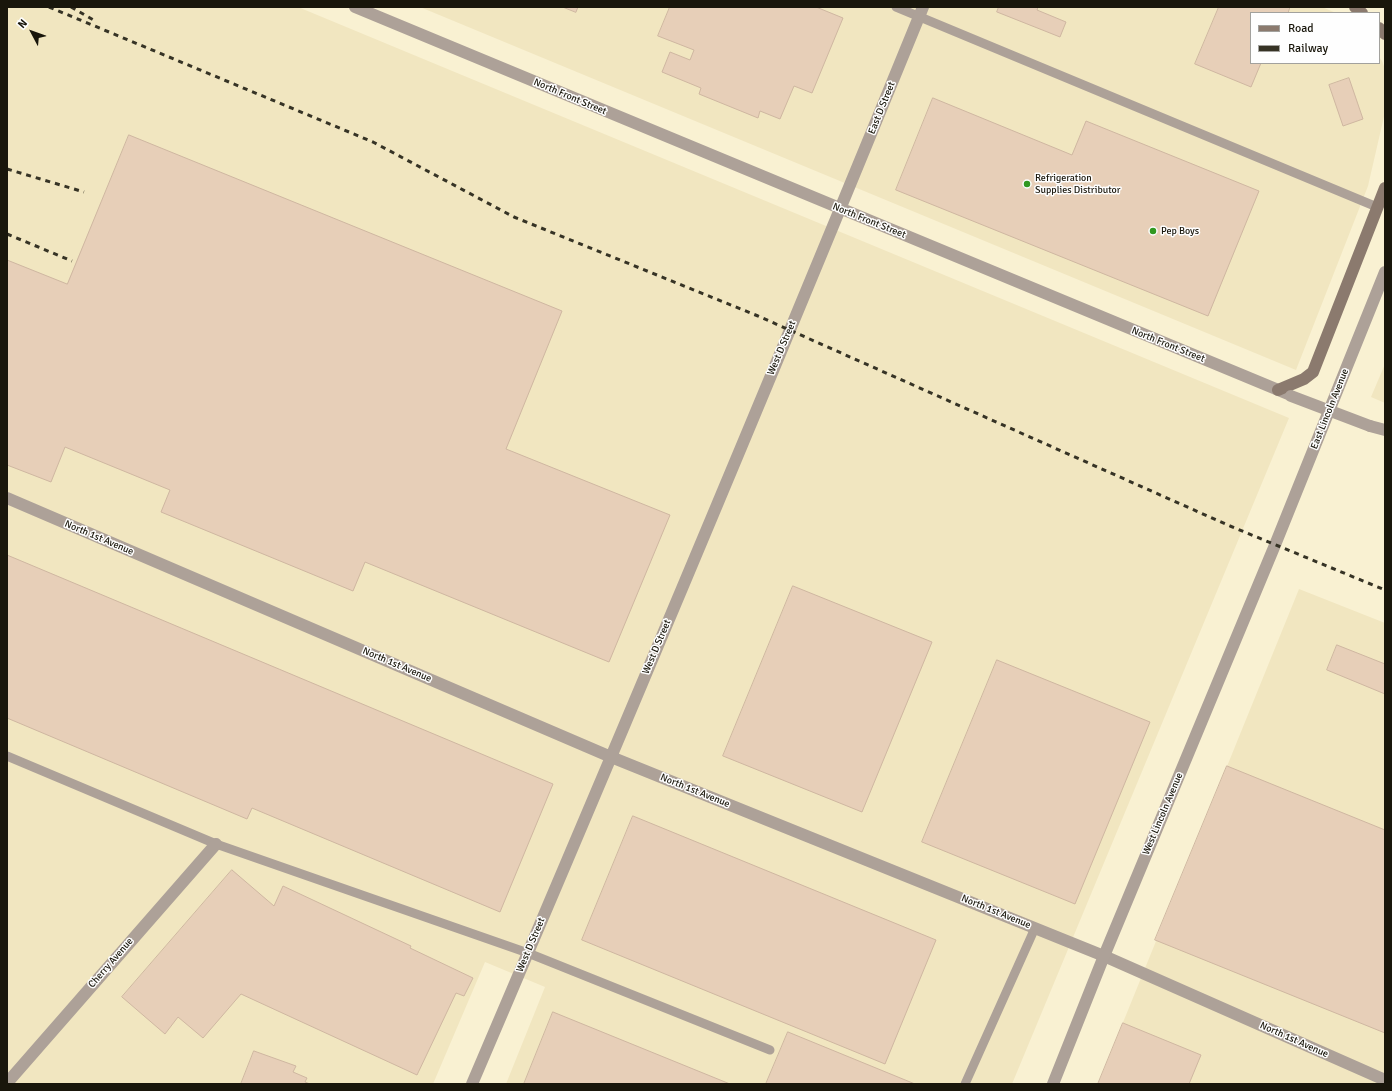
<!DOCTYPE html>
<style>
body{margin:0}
#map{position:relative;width:1392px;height:1091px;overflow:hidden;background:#f9f1d2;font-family:Signika,sans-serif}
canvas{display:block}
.frame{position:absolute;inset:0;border:8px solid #19160b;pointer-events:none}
.legend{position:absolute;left:1250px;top:12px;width:130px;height:52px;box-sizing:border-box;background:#fefefe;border:1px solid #a2a19d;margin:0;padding:5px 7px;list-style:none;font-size:12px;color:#19160b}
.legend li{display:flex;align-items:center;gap:8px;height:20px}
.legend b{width:20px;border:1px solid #a2a19d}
.north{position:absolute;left:12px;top:12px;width:40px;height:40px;-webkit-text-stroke:3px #fefefe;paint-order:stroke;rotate:311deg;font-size:11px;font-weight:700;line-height:16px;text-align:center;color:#19160b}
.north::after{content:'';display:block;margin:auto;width:14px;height:18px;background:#19160b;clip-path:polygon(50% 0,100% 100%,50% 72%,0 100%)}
</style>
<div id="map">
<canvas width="1392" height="1091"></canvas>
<div class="frame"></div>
<ul class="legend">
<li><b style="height:5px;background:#8b7a6e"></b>Road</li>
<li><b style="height:5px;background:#363325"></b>Railway</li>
</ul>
<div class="north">N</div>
</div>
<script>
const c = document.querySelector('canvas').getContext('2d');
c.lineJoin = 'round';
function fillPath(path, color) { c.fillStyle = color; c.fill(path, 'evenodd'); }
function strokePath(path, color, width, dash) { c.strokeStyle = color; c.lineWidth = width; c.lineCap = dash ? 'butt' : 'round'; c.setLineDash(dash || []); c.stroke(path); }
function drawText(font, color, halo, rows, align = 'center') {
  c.font = font + ' Signika,sans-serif'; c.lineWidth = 3; c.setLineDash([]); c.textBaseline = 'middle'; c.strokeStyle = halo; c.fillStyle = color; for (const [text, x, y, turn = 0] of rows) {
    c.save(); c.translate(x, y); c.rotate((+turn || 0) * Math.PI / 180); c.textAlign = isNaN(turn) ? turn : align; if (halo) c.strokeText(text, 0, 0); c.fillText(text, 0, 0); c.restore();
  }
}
fillPath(new Path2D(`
 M7 7H298L1289 418 1012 1084H506L545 987 485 962 433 1084H7Z
 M420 7H1322L1336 13H1251V63H1379V57L1382 61 1385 69V112L1368 186 1296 370Z
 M1385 364V403L1371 397Z
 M1299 589 1385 623V1084H1098Z`), '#f1e6c0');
const building = new Path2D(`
 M563 7H578L576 12Z
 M670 7H816L843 18 812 93 794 86 780 119 760 111 758 118 699 94 701 88 662 72 670 52 690 60 694 50 658 36Z
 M999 7H1038L1037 10 1066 22 1060 37 997 12Z
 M1219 7H1290L1288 13H1251V63H1261L1251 87 1195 64Z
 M1349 78 1363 119 1343 126 1329 85Z
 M933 98 1072 155 1086 121 1259 191 1208 316 896 190Z
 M129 135 562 311 506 449 670 515 609 662 365 562 353 591 161 512 170 490 65 447 51 482 7 465V260L67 284Z
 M7 555 553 784 500 912 252 808 247 819 7 718Z
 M793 586 932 642 862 812 723 756Z
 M1337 645 1385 664V694L1327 670Z
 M997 660 1150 722 1075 904 922 842Z
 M1227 766 1385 830V1033L1155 940Z
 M633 816 936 940 885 1064 582 940Z
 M232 870 274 906 283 886 411 946 410 948 473 978 464 996 456 993 417 1075 241 994 203 1038 178 1017 165 1034 122 997Z
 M553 1012 730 1084H524Z
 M1123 1023 1201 1055 1189 1084H1098Z
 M788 1032 915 1084H766Z
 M254 1051 296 1066 293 1072 307 1078 305 1082 310 1084H241Z`);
fillPath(building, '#e7cfb8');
strokePath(building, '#cfb7a1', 1);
strokePath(new Path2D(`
 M896 7 1377 207
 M7 756 216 844 528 953 770 1050
 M965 1084 1035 928`), '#ada198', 9);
strokePath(new Path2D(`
 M355 7 1288 394
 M1370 426 1385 430
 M7 498 611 757 1104 956 1385 1080
 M7 1083 216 844
 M472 1084C625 726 776 367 923 7`), '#ada198', 12);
strokePath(new Path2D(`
 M1053 1084 1104 956 1275 545 1385 272`), '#ada198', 12);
strokePath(new Path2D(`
 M1355 7 1362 13
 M1379 28 1385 34
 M1278 390 1304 379 1313 372 1385 188`), '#8b7a6e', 12);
strokePath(new Path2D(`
 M49 7 373 142 514 217 758 316 1230 526 1385 590
 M71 7 97 22
 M7 169 84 192
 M7 234 72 261`), '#363325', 3, [5, 5]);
strokePath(new Path2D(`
 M1291 396 1370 426`), '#ada198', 12);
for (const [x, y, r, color] of [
 [1027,184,4,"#309820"],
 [1153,231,4,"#309820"]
]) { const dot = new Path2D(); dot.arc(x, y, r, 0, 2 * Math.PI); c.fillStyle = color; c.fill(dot); strokePath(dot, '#fefefe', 1.5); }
drawText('10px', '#19160b', '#fefefe', [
 ["North Front Street",570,97,23],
 ["East D Street",882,108,-68],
 ["North Front Street",869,221,22],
 ["North Front Street",1168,345,22],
 ["West D Street",782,348,-67],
 ["East Lincoln Avenue",1330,409,-68],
 ["North 1st Avenue",99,538,23],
 ["West D Street",657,647,-67],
 ["North 1st Avenue",397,665,23],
 ["North 1st Avenue",695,791,22],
 ["West Lincoln Avenue",1163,814,-67],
 ["North 1st Avenue",996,912,22],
 ["West D Street",531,945,-67],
 ["Cherry Avenue",111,963,-49],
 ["North 1st Avenue",1294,1040,24]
]);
drawText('10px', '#19160b', '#fefefe', [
 ["Refrigeration",1035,178],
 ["Supplies Distributor",1035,190],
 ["Pep Boys",1161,231]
], 'left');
</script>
